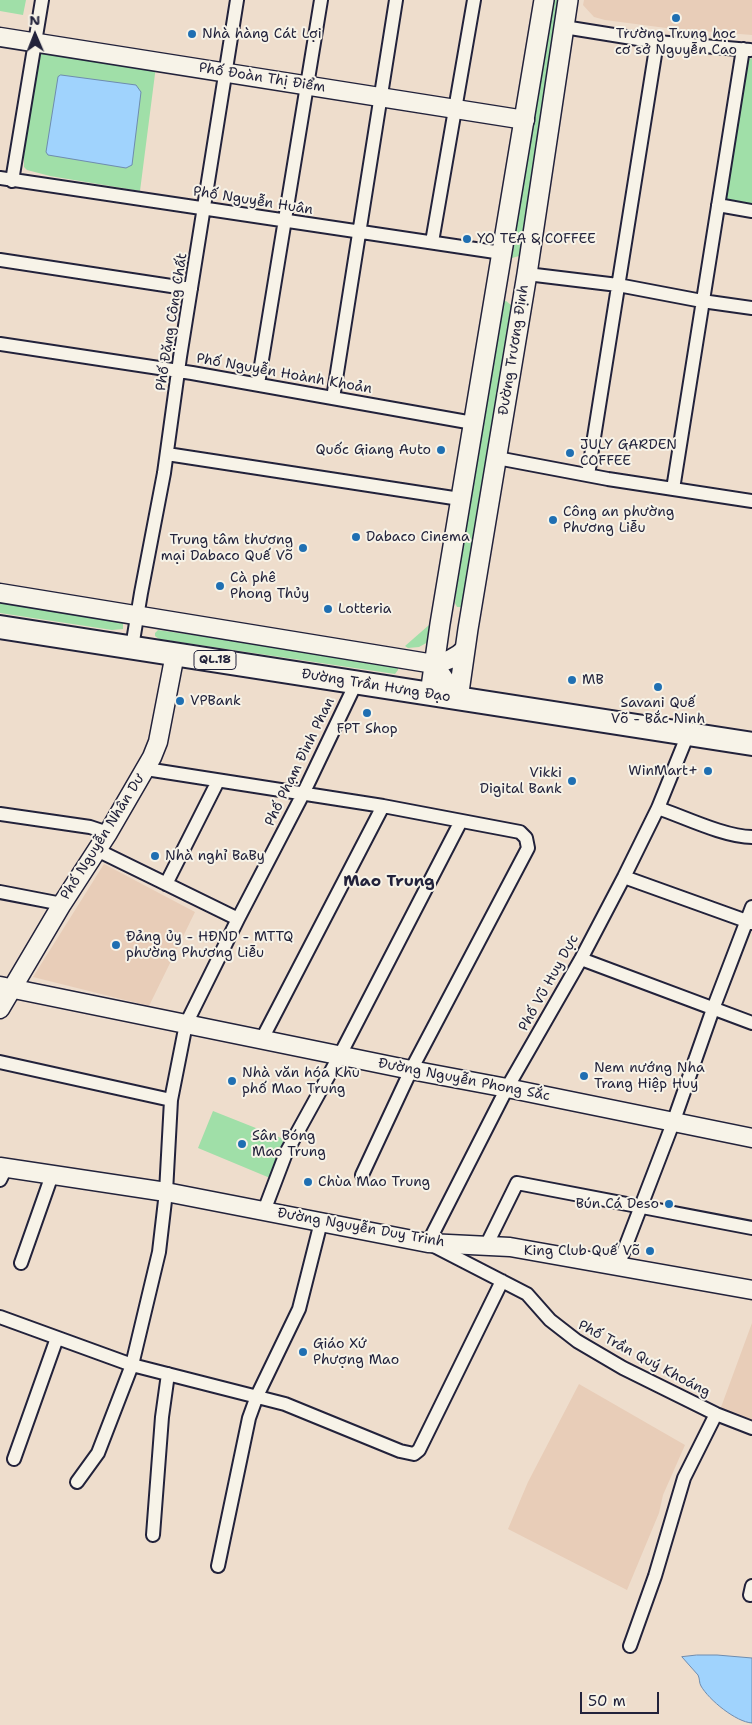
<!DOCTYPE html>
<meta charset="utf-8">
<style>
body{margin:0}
#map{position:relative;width:752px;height:1725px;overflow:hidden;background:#edc;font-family:"Shantell Sans",sans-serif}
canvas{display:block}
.north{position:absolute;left:10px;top:10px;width:50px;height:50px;-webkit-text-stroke:4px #f7f3e8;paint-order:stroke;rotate:359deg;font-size:14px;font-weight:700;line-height:20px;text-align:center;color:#22223b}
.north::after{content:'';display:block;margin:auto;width:18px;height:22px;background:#22223b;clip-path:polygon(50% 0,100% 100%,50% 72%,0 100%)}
.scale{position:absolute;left:580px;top:1692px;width:79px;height:22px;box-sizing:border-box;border:2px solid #22223b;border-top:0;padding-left:6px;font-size:15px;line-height:18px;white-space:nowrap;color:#22223b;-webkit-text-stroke:4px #f7f3e8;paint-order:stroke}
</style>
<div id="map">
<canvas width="752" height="1725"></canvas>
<div class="north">N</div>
<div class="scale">50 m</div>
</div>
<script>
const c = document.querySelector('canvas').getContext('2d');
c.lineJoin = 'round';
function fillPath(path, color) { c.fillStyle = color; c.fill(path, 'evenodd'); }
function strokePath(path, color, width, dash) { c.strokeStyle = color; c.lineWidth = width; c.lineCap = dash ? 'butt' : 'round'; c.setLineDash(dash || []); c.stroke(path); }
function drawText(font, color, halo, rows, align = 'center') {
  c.font = font + ' "Shantell Sans",sans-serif'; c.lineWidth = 4; c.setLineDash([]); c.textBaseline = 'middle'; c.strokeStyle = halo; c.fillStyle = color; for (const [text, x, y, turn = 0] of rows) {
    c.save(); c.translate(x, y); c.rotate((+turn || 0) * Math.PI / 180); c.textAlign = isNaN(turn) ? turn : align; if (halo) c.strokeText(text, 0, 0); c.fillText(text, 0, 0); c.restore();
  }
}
fillPath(new Path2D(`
 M584 0H752V35L666 28 605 20 594 17 583 5Z
 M104 864 195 912 149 1006 33 977Z
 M752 1323V1421L720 1410Z
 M579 1384 685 1445 663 1495 659 1513 627 1590 508 1529 528 1482Z`), '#e8cdb8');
fillPath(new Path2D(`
 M0 0H26L23 15 0 11Z
 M551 0H560L520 250 519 256 512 258 509 255Z
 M45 51 156 66 140 191 50 176 27 170 24 167V154L36 64 41 54Z
 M752 58V207L727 200 725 195 746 63 749 59Z
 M506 301 511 305V309L465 595 462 607H457L455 603 456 593 502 302Z
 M0 601 123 622V629L112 630 0 613Z
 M429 625 434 627 430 641 419 647 408 648 405 646Z
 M158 630 387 663 398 667V670L395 674 159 639 155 636V633Z
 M213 1111 286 1140 270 1178 198 1148Z`), '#a0dfa8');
const water = new Path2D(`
 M61 75 136 85 141 92 132 165 126 168 48 155 46 152 58 77Z
 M697 1655H717L752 1658V1723C736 1722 709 1700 701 1686 699 1683 700 1679 698 1675 693 1669 687 1663 682 1657Z`);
fillPath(water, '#a0d3fd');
strokePath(water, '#6e8caf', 1);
const street = new Path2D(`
 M564 27 657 42 750 50
 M0 178 502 253
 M12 181 42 0
 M718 205 752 211
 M432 242 474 0
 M0 260 191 289
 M527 274 618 285 702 301 752 308
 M0 344 192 373 473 423
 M258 384 321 0
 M333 398 396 0
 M167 454 460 499
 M497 458 608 479 752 501
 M588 475 657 42
 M673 489 743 49
 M132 647 141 593 164 473 180 357 237 0
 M688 734 658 808 624 877 581 959 507 1088 428 1243 527 1294 550 1320 577 1341 623 1368 716 1414 752 1428
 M146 769 383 806 520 832 526 838 528 848 411 1070 362 1175
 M658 808C684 817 725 837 752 837
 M0 814 90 827 108 833
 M97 850 238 919
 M624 877 752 923
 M166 884 218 781
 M0 892 62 904
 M581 959 752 1023
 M262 1039 383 806
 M0 1062 171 1100
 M0 1180 6 1168
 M264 1211 286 1153 340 1055 461 821
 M486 1246 517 1183 752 1228
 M21 1263 52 1175
 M618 1266 673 1123 713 1009 752 907
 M0 1317 132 1365 285 1404 400 1451 414 1454 419 1450 502 1281
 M14 1459 57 1338
 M77 1482 98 1453 132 1365 159 1252 166 1192 171 1100 186 1024 238 919 303 794 356 683
 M153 1535 162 1417 168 1374
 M218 1566 249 1418 257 1396 299 1309 321 1222
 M750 1595 752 1586
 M630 1646 655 1576 684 1478 716 1414`);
const secondary = new Path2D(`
 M0 37 525 120
 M0 593 434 664C446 662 457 657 465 649
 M434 664 458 699
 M0 986 411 1070 507 1088 752 1138
 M0 1009 62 904 108 833 152 757 158 742 175 654
 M0 1167 166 1192 428 1243 510 1247 752 1290`);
const primary = new Path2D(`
 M430 694 440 624 544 0
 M458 699 468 629 527 274 568 0`);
const highway = new Path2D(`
 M0 627 752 744`);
strokePath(street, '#22223b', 16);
strokePath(secondary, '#22223b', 21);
strokePath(primary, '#22223b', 22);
strokePath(highway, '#22223b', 26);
strokePath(street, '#f7f3e8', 12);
strokePath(secondary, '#f7f3e8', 18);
strokePath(primary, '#f7f3e8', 19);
strokePath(highway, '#f7f3e8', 22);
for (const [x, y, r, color] of [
 [676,18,5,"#1f6fb2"],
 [192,34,5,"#1f6fb2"],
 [467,239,5,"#1f6fb2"],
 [441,450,5,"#1f6fb2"],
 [570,453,5,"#1f6fb2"],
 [553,520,5,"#1f6fb2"],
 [356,537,5,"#1f6fb2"],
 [303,548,5,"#1f6fb2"],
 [220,586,5,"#1f6fb2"],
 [328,609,5,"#1f6fb2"],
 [572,680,5,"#1f6fb2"],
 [658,687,5,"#1f6fb2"],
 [180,701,5,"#1f6fb2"],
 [367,713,5,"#1f6fb2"],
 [708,771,5,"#1f6fb2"],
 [572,781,5,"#1f6fb2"],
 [155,856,5,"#1f6fb2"],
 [116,945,5,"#1f6fb2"],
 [584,1076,5,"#1f6fb2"],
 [232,1081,5,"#1f6fb2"],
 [242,1144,5,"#1f6fb2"],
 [308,1182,5,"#1f6fb2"],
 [669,1204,5,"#1f6fb2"],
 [650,1251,5,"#1f6fb2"],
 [303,1352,5,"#1f6fb2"]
]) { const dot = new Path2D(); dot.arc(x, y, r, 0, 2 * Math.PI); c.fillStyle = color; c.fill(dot); strokePath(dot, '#f7f3e8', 2); }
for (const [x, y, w] of [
 [215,660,42]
]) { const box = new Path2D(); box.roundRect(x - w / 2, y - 9.5, w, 19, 4); c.fillStyle = '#f7f3e8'; c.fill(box); strokePath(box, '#22223b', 1); }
drawText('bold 12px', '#22223b', null, [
 ["QL.18",215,660]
]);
drawText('14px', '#22223b', '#f7f3e8', [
 ["Nhà hàng Cát Lợi",202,34],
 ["Trường Trung học",676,34,"center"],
 ["cơ sở Nguyễn Cao",676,50,"center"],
 ["YO TEA & COFFEE",477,239],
 ["JULY GARDEN",580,445],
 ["COFFEE",580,461],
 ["Quốc Giang Auto",431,450,"right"],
 ["Công an phường",563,512],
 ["Phương Liễu",563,528],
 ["Dabaco Cinema",366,537],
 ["Trung tâm thương",293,540,"right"],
 ["mại Dabaco Quế Võ",293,556,"right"],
 ["Cà phê",230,578],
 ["Phong Thủy",230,594],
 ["Lotteria",338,609],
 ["MB",582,680],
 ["VPBank",190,701],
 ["Savani Quế",658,703,"center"],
 ["Võ - Bắc Ninh",658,719,"center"],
 ["FPT Shop",367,729,"center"],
 ["WinMart+",698,771,"right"],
 ["Vikki",562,773,"right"],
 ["Digital Bank",562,789,"right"],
 ["Nhà nghỉ BaBy",165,856],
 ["Đảng ủy - HĐND - MTTQ",126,937],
 ["phường Phương Liễu",126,953],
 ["Nem nướng Nha",594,1068],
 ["Trang Hiệp Huy",594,1084],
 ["Nhà văn hóa Khu",242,1073],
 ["phố Mao Trung",242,1089],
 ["Sân Bóng",252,1136],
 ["Mao Trung",252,1152],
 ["Chùa Mao Trung",318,1182],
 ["Bún Cá Deso",659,1204,"right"],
 ["King Club Quế Võ",640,1251,"right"],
 ["Giáo Xứ",313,1344],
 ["Phượng Mao",313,1360]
], 'left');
drawText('14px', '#22223b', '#f7f3e8', [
 ["Phố Đoàn Thị Điểm",262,78,9],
 ["Phố Nguyễn Huân",253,201,9],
 ["Phố Đặng Công Chất",172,322,-81],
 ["Đường Trương Định",514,350,-81],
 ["Phố Nguyễn Hoành Khoản",284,374,10],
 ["Đường Trần Hưng Đạo",376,686,9],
 ["Phố Phạm Đình Phan",300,762,-64],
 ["Phố Nguyễn Nhân Dư",103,837,-58],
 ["Phố Vũ Huy Dực",549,983,-61],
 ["Đường Nguyễn Phong Sắc",464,1080,11],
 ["Đường Nguyễn Duy Trinh",361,1228,10],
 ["Phố Trần Quý Khoáng",644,1359,28]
]);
drawText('bold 16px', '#22223b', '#f7f3e8', [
 ["Mao Trung",389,882]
]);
</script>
